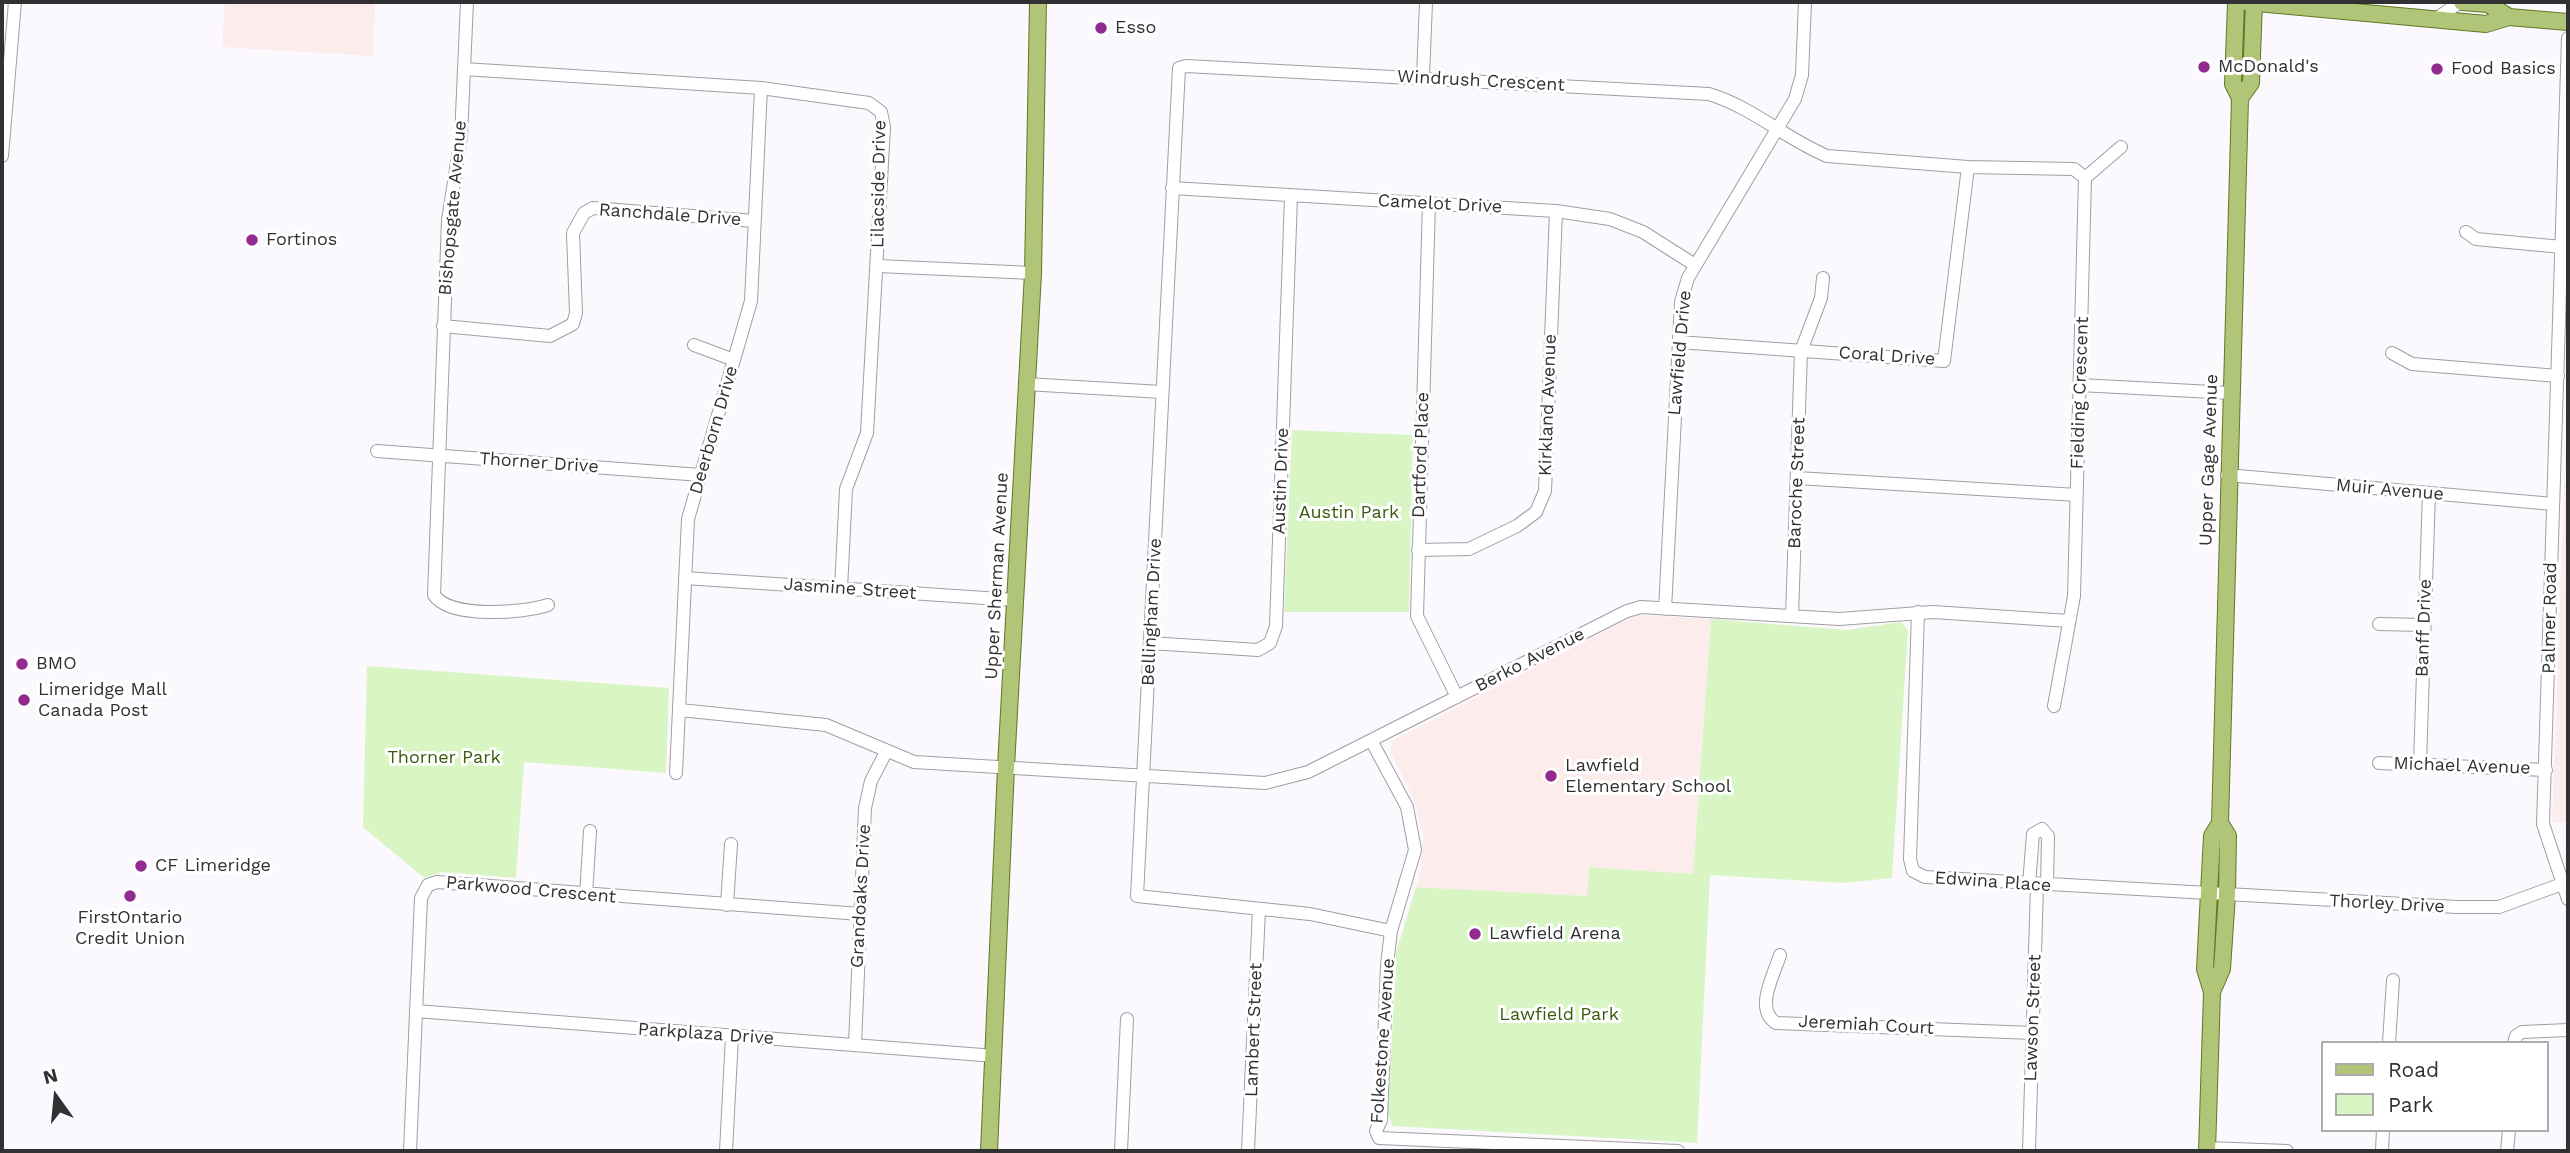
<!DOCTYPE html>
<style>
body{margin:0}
#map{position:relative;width:2570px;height:1153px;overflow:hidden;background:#fbf9fe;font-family:"Work Sans",sans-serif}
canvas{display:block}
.frame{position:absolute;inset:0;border:4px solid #313032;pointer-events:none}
.legend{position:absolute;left:2321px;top:1041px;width:228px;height:91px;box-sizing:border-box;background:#fff;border:2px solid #adacad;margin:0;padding:9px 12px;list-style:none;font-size:21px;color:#313032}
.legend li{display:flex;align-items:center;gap:14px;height:35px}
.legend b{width:35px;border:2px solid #adacad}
.north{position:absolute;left:21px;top:1062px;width:70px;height:70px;-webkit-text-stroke:5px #fff;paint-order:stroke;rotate:345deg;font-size:19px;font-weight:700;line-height:28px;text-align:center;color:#313032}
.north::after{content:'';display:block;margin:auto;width:24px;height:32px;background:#313032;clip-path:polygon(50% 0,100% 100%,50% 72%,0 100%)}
</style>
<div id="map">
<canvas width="2570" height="1153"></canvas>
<div class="frame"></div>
<ul class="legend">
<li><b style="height:9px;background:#b0c577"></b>Road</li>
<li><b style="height:19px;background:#d9f5c3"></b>Park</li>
</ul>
<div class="north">N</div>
</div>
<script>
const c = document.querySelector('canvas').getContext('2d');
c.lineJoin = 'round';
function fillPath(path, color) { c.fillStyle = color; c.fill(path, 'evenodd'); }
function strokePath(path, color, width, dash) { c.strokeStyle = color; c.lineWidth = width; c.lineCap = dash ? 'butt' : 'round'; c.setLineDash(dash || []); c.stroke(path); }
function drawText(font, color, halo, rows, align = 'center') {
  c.font = font + ' "Work Sans",sans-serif'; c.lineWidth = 6; c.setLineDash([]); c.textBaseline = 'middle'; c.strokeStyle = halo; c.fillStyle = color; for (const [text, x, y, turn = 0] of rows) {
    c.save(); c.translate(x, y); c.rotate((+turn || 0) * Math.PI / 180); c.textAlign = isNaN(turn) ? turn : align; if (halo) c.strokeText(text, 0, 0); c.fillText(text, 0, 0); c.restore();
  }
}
fillPath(new Path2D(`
 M225 2H375L373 56 222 47Z
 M2567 403H2568V823L2552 822Z
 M1636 615 1711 619 1693 874 1589 867 1587 896 1416 887 1421 869 1423 834 1414 800 1390 751 1392 741Z`), '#fceceb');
fillPath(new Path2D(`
 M1292 430 1413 435 1409 612H1284Z
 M1711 619 1847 630 1901 622 1908 630 1892 878 1844 883 1710 875 1697 1143 1393 1126 1388 1115 1396 953 1416 887 1587 896 1589 867 1693 874Z
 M367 666 669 688 666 773 524 762 516 878 442 872 424 878 363 827Z`), '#d9f5c3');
const minor = new Path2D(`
 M467 2 461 137 448 220 434 595C450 619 523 613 548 605
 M2436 19 2460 2
 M2568 38 2543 824 2568 899
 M464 69 761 88 869 103 881 112 884 127 867 433 846 489 841 589
 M1423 77 1426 2
 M2 156 15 2
 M1172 188 1556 211 1610 219 1643 232 1695 265
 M1429 203 1417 616 1457 697
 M2466 232 2476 239 2562 247
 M878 266 1033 273
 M443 326 550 336 573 324 576 313 573 233 584 213 593 208 754 221
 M1678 342 1944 361 1968 167
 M694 345 734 360
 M2392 353 2412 364 2558 376
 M1026 384 1162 392
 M2080 385 2231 393
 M377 451 701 475
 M2227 475 2553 504
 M1797 478 2077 495
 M1418 550 1469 549 1517 526 1536 512 1545 491 1556 211
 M685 578 1015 600
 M1665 609 1681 302 1688 278 1795 99 1802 75 1805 2
 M1918 612 1910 859 1913 871 1925 877 2457 907H2499L2562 884
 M1792 616 1801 351 1821 298 1823 278
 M2379 624 2424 625
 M1150 643 1258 650 1270 643 1276 626 1291 196
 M2054 706 2074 596 2085 178 2121 147
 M680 710 826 725 914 762 1265 783 1308 772 1627 611 1641 607 1839 619 1933 612 2069 621
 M1372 742 1407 807 1415 850 1391 931 1387 965 1381 1120 1376 1131 1379 1138 1678 1151
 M2379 763 2546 770
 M2420 763 2429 493
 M676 773 688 519 751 301 761 88
 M2029 885 2033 834 2042 829 2048 836 2047 886
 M586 895 590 831
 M727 905 731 844
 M1391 931 1310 914 1137 896 1179 68 1186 66 1709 94C1752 107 1786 139 1827 156L1968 167 2074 169 2085 178
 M1780 955C1774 975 1754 1009 1776 1023L2033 1033
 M416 1011 995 1056
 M2389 1043 2393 980
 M2514 1043 2516 1036 2522 1032 2568 1030
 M855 1045 865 808 871 781 886 752
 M2207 1148 2287 1151
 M410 1151 421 898 428 885 437 882 860 914
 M726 1151 732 1036
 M1121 1151 1127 1019
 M1248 1151 1259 909
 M2029 1151 2037 886
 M2382 1151 2383 1130
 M2507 1151 2509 1130`);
const major = new Path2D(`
 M2246 2 2486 24 2509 17 2568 22
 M2462 2 2488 4 2509 17
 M2240 98 2251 83 2254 2
 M2212 992 2222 969 2227 895 2228 836 2220 823
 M989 1151 1006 767 1033 273 1038 2
 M2207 1151 2212 992 2205 969 2212 836 2220 823 2240 98 2233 84 2236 2`);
strokePath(minor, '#a09ea3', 14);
strokePath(major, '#617824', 18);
strokePath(minor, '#fff', 12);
strokePath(major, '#b0c577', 16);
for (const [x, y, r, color] of [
 [1101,28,7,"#922b90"],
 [2204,67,7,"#922b90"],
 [2437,69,7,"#922b90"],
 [252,240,7,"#922b90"],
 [22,664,7,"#922b90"],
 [24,700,7,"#922b90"],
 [1551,776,7,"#922b90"],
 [141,866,7,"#922b90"],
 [130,896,7,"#922b90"],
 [1475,934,7,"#922b90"]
]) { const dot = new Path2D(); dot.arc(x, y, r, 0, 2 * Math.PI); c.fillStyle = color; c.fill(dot); strokePath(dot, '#fff', 2.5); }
drawText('18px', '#313032', '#fff', [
 ["Esso",1115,28],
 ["McDonald's",2218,67],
 ["Food Basics",2451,69],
 ["Fortinos",266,240],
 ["BMO",36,664],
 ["Limeridge Mall",38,690],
 ["Canada Post",38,711],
 ["Lawfield",1565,766],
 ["Elementary School",1565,787],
 ["CF Limeridge",155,866],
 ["FirstOntario",130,918,"center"],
 ["Credit Union",130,939,"center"],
 ["Lawfield Arena",1489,934]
], 'left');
drawText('18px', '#313032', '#fff', [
 ["Windrush Crescent",1481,81,3],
 ["Lilacside Drive",879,184,-89],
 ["Camelot Drive",1440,204,3],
 ["Bishopsgate Avenue",453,208,-85],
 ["Ranchdale Drive",670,215,4],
 ["Lawfield Drive",1680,353,-85],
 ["Coral Drive",1887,356,4],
 ["Fielding Crescent",2080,393,-88],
 ["Kirkland Avenue",1548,405,-88],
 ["Deerborn Drive",714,430,-74],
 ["Dartford Place",1421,455,-88],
 ["Upper Gage Avenue",2209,460,-88],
 ["Thorner Drive",539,463,4],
 ["Austin Drive",1281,481,-88],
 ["Baroche Street",1797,483,-88],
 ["Muir Avenue",2390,490,5],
 ["Upper Sherman Avenue",997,576,-87],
 ["Jasmine Street",850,589,4],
 ["Bellingham Drive",1152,612,-87],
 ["Palmer Road",2550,618,-89],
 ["Banff Drive",2424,628,-88],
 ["Berko Avenue",1530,660,-27],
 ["Michael Avenue",2462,766,2],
 ["Edwina Place",1993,882,4],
 ["Parkwood Crescent",531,890,5],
 ["Grandoaks Drive",861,896,-87],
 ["Thorley Drive",2387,904,3],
 ["Lawson Street",2033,1018,-88],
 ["Jeremiah Court",1866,1025,3],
 ["Lambert Street",1254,1030,-88],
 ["Parkplaza Drive",706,1034,4],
 ["Folkestone Avenue",1383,1041,-86]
]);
drawText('18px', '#395b0e', '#fff', [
 ["Austin Park",1349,513],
 ["Thorner Park",444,758],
 ["Lawfield Park",1559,1015]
]);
</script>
